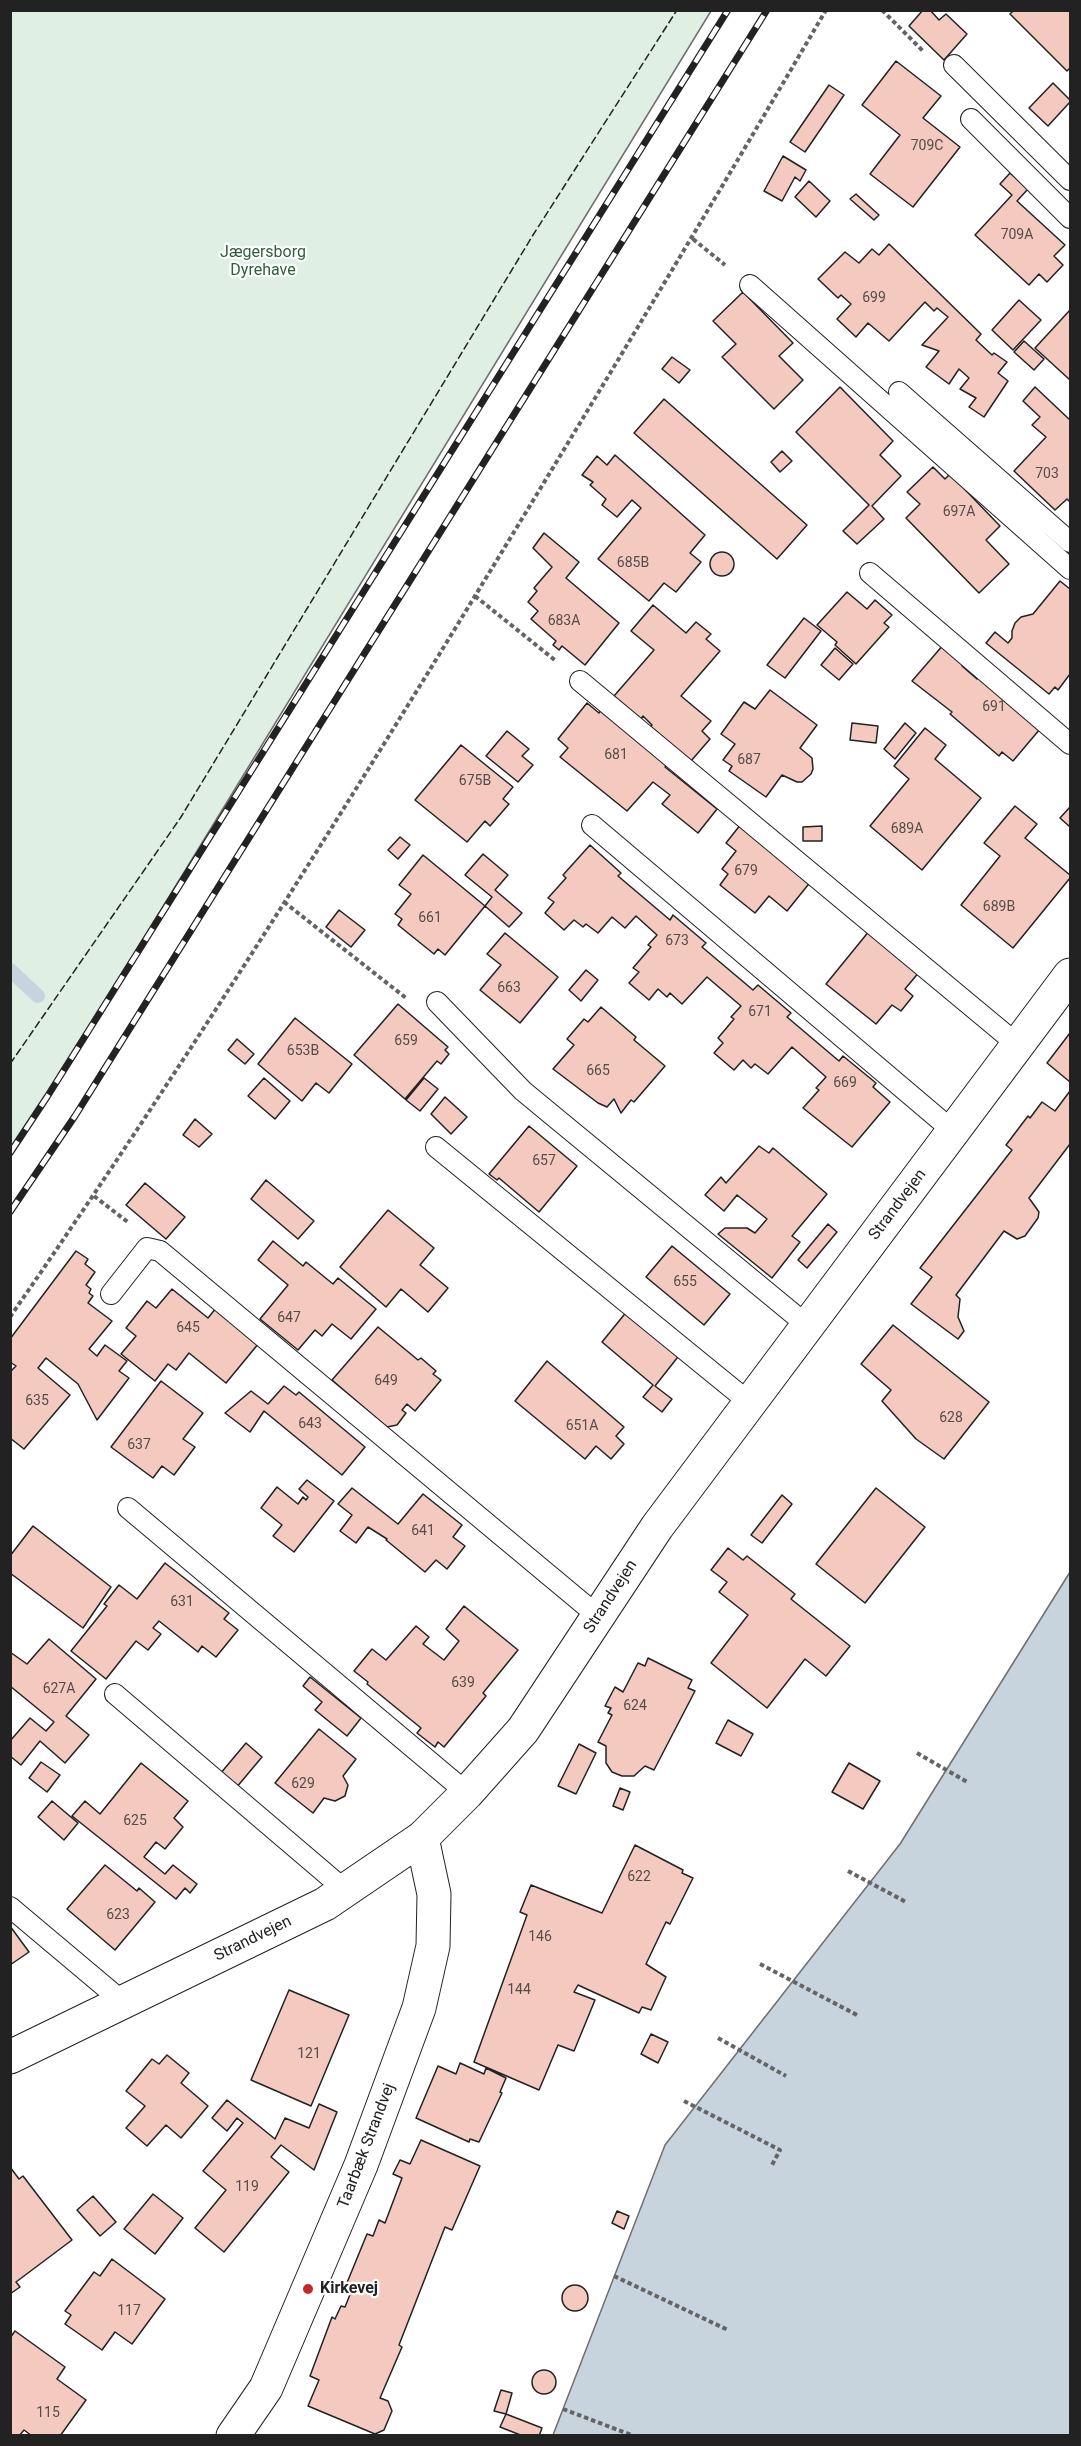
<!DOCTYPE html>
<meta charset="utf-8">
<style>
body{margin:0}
#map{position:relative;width:1081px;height:2446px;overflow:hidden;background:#fff;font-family:Roboto,sans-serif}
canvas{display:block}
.frame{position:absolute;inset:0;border:12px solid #222;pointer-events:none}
</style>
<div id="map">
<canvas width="1081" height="2446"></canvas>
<div class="frame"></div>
</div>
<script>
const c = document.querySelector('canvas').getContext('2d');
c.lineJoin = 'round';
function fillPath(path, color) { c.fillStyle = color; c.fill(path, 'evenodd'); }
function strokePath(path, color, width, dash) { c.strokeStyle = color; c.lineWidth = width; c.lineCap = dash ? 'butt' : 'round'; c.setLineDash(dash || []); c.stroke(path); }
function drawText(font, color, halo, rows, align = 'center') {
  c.font = font + ' Roboto,sans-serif'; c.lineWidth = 4.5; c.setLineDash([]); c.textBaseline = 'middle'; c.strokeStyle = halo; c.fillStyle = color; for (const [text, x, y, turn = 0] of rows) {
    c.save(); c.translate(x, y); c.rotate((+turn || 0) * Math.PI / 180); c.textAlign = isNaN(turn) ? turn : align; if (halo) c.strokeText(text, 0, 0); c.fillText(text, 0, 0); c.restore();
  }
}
const green = new Path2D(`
 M11 10 711 11 11 1155 10 11Z`);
fillPath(green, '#e0efe3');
strokePath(green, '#6f6f6f', 1.5);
const water = new Path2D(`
 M1070 1572V2435H553L665 2145 900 1844Z`);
fillPath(water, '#c7d3dd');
strokePath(water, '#6f6f6f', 1.5);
strokePath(new Path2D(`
 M10 970 38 996`), '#c7d3dd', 14);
const building = new Path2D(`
 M923 10H930L939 20 946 14 967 34 944 60 909 26Z
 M1014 10H1070V68L1067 71 1010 14Z
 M896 61 941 96 923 118 960 147 913 207 870 174 900 135 862 105Z
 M1053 83 1070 100V102L1048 126 1029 108Z
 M829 85 844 95 805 152 790 142Z
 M783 156 806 170 800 181 795 177 782 201 764 191Z
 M1010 173 1028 189 1017 201 1065 245 1054 256 1063 265 1047 282 1039 274 1029 285 975 235 1012 195 1000 184Z
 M809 181 830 201 816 217 795 197Z
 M856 194 879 215 874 220 850 199Z
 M889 244 981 334 976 340 992 355 994 353 1007 362 998 373 1008 381 984 417 969 407 976 398 960 389 969 378 959 369 949 384 926 367 939 351 922 345 948 317 937 308 934 311 925 302 889 341 868 323 856 337 837 319 851 304 841 295 838 298 818 279 845 252 859 263 872 249 879 255Z
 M743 292 793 343 779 356 803 380 774 409 722 357 736 344 713 321Z
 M1019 300 1041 320 1013 350 992 330Z
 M1070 310V380L1035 348Z
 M1024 341 1044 359 1034 370 1014 352Z
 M672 357 690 370 679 383 662 369Z
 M840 387 893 441 880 455 901 476 872 506 884 519 857 544 843 531 869 505 796 432Z
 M1035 387 1070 420V502L1067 499 1055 510 1014 471 1046 437 1032 425 1040 417 1023 401Z
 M664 399 807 525 777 559 634 433Z
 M782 451 792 461 780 472 771 462Z
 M615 455 705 535 690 553 701 562 676 592 664 583 649 601 598 559 641 508 632 500 617 517 602 505 606 499 590 485 593 482 582 475 597 456 607 465Z
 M933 467 945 479 950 474 1000 526 986 540 1009 564 979 593 906 518 920 504 907 492Z
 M544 533 579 562 566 578 619 623 585 665 562 646 559 650 553 645 556 641 531 619 538 611 528 602 537 591 534 588 552 567 533 548Z
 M710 564a12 12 0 1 1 24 0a12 12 0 1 1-24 0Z
 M1060 581 1070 589V674L1058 690 1055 687 1049 694 986 643 995 632 1008 643 1012 638V631L1015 623 1021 617 1033 614Z
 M847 592 867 609 875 600 892 615 884 623 889 627 856 664 835 645 837 642 817 625Z
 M653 605 686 633 696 622 711 634 706 639 720 651 681 696 711 721 702 731 710 739 691 761 651 727 652 725 643 716 641 719 614 696 654 650 631 631Z
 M804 618 821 631 785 678 767 665Z
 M944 644 966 662 962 666 977 679 983 672 1040 729 1013 761 1002 752 999 756 950 714 952 712 912 681Z
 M835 648 853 664 839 680 821 665Z
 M770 690 817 725 800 748 812 758 813 769 811 774 802 782H797L782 775 766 797 729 771 732 766 723 760 735 744 721 734 744 702 755 709Z
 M587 703 599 713 601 710 668 764 665 767 717 809 698 833 662 804 670 795 653 782 627 811 560 757 568 748 558 739Z
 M852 723 878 726 876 743 850 740Z
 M905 723 916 733 895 759 884 749Z
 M925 728 946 745 935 759 981 798 922 870 870 826 909 779 894 766Z
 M507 731 529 749 522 756 533 765 518 782 486 756Z
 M461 745 513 787 503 799 509 804 490 826 485 821 467 842 415 800Z
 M1015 806 1037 824 1025 838 1070 875V878L1013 948 961 905 1000 856 984 843Z
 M1070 807V827L1060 818Z
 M741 824 812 880 787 911 769 896 755 913 720 885 728 874 722 869 736 851 726 843Z
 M822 826V841H803V827Z
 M400 837 410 845 398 859 388 850Z
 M590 845 621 873 618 876 670 920 673 915 706 943 702 947 753 990 758 985 791 1013 787 1017 839 1061 843 1056 876 1083 873 1087 890 1102 852 1147 803 1108 819 1090 816 1088 826 1077 792 1047 768 1074 755 1064 751 1068 743 1060 734 1070 714 1053 723 1043 718 1038 734 1019 731 1017 741 1006 707 977 682 1004 670 993 667 997 658 989 649 1000 629 983 639 972 633 968 651 947 648 945 657 935 636 916 625 928 612 917 598 933 586 924 583 927 574 920 564 930 545 913 554 902 548 898 566 878 563 875Z
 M483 854 508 875 495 890 522 913 509 927 485 906 492 897 465 875Z
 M423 855 485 906 445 955 438 949 434 954 398 925 402 919 395 914 411 894 399 885Z
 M339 910 365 930 351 947 326 927Z
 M870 930 920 971 905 989 913 996 901 1011 892 1005 876 1024 826 984Z
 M505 933 558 977 520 1023 480 990 501 965 487 954Z
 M586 970 598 980 581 1001 569 990Z
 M398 1004 448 1047 445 1050 449 1054 441 1064 437 1061 405 1099 354 1055Z
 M601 1007 636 1037 634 1040 665 1066 634 1102 631 1100 621 1113 614 1099 607 1107 598 1103 553 1069 574 1045 567 1039 584 1019 588 1022Z
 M295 1018 352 1064 329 1093 316 1083 302 1101 258 1064Z
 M1070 1033V1082L1047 1063Z
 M237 1039 254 1054 245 1064 228 1050Z
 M264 1078 290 1101 275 1119 248 1096Z
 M424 1078 438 1089 420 1111 406 1100Z
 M1070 1091V1144L1029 1198 1039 1212 1038 1218 1025 1236 1017 1239 1004 1231 956 1295 960 1299 958 1317 964 1331 958 1339 911 1304 932 1277 920 1268 1012 1150 1006 1145 1028 1116 1030 1118 1042 1102 1055 1111Z
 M445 1097 467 1117 451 1134 431 1114Z
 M195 1119 212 1134 199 1147 183 1135Z
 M529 1126 577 1166 539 1212 499 1178 497 1180 489 1174Z
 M759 1146 769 1153 773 1148 827 1194 792 1236 800 1242 772 1278 718 1234 725 1228H747L755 1233 767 1219 737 1195 724 1211 705 1195 721 1177 726 1183Z
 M266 1180 314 1221 298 1239 251 1199Z
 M145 1183 185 1217 166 1239 126 1205Z
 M388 1210 434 1248 420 1265 448 1288 428 1312 401 1289 386 1307 340 1267Z
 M828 1224 837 1232 807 1268 798 1260Z
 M273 1241 303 1266 306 1262 333 1284 338 1278 376 1309 351 1339 332 1324 322 1336 315 1330 298 1350 260 1319 288 1285 258 1260Z
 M672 1246 730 1294 704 1325 646 1277Z
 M76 1251 88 1259 85 1264 95 1272 86 1285 91 1289 89 1293 93 1296 88 1303 112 1321 89 1349 97 1356 105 1345 127 1361 119 1371 129 1378 97 1420 78 1384 46 1358 38 1368 70 1395 24 1449 10 1438V1372L16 1366 10 1362V1339Z
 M172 1289 208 1318 216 1308 259 1343 226 1383 189 1353 176 1370 168 1364 155 1381 121 1354 136 1336 126 1328 147 1301 156 1308Z
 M628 1310 681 1353 655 1386 672 1399 662 1412 643 1397 653 1385 602 1342Z
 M893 1325 989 1402 944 1459 916 1439 882 1401 891 1390 861 1364Z
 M378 1327 418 1360 421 1358 436 1371 433 1374 441 1380 415 1411 407 1404 402 1410 406 1413 397 1425 387 1427 332 1380Z
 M547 1361 624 1427 616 1436 624 1444 611 1459 596 1446 585 1459 515 1401Z
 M161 1381 203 1413 183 1439 195 1447 174 1475 162 1466 153 1478 111 1447Z
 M284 1386 296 1395 299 1392 365 1447 342 1475 264 1411 250 1432 225 1413 251 1391 268 1404Z
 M307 1480 334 1501 294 1552 273 1536 282 1525 261 1508 277 1487 298 1504 303 1497 306 1500 308 1497 299 1489Z
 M352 1488 398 1524 423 1494 462 1525 453 1537 465 1546 447 1569 436 1560 425 1572 386 1540 387 1539 368 1527 356 1543 340 1531 352 1515 338 1504Z
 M876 1488 925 1527 865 1603 816 1564Z
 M782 1495 792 1504 762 1543 751 1535Z
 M33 1526 111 1587 83 1628 10 1573V1556Z
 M728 1548 743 1560 747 1556 795 1594 791 1599 850 1646 826 1676 805 1659 767 1708 711 1663 748 1615 719 1592 727 1582 711 1570Z
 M165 1563 229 1613 224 1619 238 1630 216 1657 202 1646 198 1652 159 1621 153 1628 161 1634 148 1650 136 1641 106 1679 71 1651 107 1606 104 1604 119 1585 137 1599Z
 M464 1606 518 1650 483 1693 486 1696 444 1747 438 1742 435 1747 417 1733 421 1728 367 1684 368 1682 354 1671 372 1649 386 1660 416 1626 429 1637 423 1644 444 1660 459 1641 446 1629Z
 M49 1639 96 1679 66 1716 89 1735 65 1763 40 1741 21 1765 10 1756V1741L30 1718 46 1731 54 1722 10 1686V1652L27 1664Z
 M648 1658 692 1680 688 1688 695 1691 654 1770 645 1766 634 1776H622L612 1772 606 1763V1746L598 1742 612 1715 608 1713 611 1708 605 1706 615 1687 623 1692 638 1663 645 1666Z
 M310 1677 361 1718 347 1736 315 1710 322 1702 303 1686Z
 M728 1720 753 1734 741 1756 716 1743Z
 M319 1729 356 1759 343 1776 348 1785 345 1796 335 1801 324 1798 313 1813 275 1783Z
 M246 1743 262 1757 236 1788 220 1774Z
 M579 1744 596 1753 576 1794 558 1786Z
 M41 1762 60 1775 47 1792 29 1778Z
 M141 1763 188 1801 174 1818 183 1827 165 1849 156 1842 144 1857 165 1874 173 1865 197 1884 190 1893 185 1888 176 1899 72 1816 85 1801 100 1814Z
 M849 1763 880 1781 863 1809 832 1792Z
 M620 1788 630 1792 623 1810 613 1806Z
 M52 1801 78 1823 64 1840 38 1817Z
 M635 1845 683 1870 682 1873 693 1878 670 1924 666 1922 646 1964 666 1977 651 2010 642 2007 639 2013 578 1985 574 1992 595 2000 574 2051 558 2045 539 2090 474 2062 527 1915 520 1912 531 1885 602 1913Z
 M105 1865 137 1891 139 1888 155 1902 115 1950 67 1909Z
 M10 1926 29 1952 10 1965Z
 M289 1990 349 2015 311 2106 251 2080Z
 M651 2034 668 2042 658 2063 641 2054Z
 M167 2055 189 2073 181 2083 208 2106 181 2138 166 2125 147 2146 126 2128 145 2106 126 2091 152 2059 159 2064Z
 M460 2063 484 2074 486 2068 506 2078 500 2092 502 2093 479 2142 470 2139 469 2142 416 2118 438 2066 456 2074Z
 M227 2100 275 2139 285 2118 309 2128 319 2104 337 2112 314 2170 281 2145 271 2157 289 2172 224 2252 195 2228 226 2190 203 2171 243 2123 237 2118 227 2131 212 2118Z
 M421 2140 480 2166 452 2230 445 2227 399 2345 402 2347 380 2398 388 2401 392 2411 384 2430 375 2434 308 2406 319 2380 310 2376 332 2317 335 2319 341 2306 345 2307 351 2292 344 2290 367 2234 373 2236 379 2220 385 2223 402 2178 393 2174 400 2160 410 2164Z
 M10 2167 19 2179 23 2176 72 2240 16 2282 20 2287 10 2294Z
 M153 2194 183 2218 155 2254 124 2229Z
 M93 2196 116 2222 100 2236 77 2210Z
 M617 2211 629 2216 624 2229 612 2223Z
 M112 2259 165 2299 132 2344 115 2332 102 2350 65 2324 71 2315 65 2311 94 2272 100 2276Z
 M562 2298a13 13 0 1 1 26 0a13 13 0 1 1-26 0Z
 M15 2331 65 2367 57 2379 86 2400 60 2436H32L24 2430 19 2436H10V2338Z
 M532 2382a12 12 0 1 1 24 0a12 12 0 1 1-24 0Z
 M501 2390 512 2393 506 2414 494 2411Z
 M506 2414 542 2428 539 2436H523L500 2427Z`);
fillPath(building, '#f3c9c0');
strokePath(building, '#222', 1.5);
const lane = new Path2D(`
 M954 65 1070 180
 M971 119 1070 218
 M750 285 1070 569
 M899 392 1070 542
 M870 573 1070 744
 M580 681 1018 1045
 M592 825 953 1131
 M437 1002 523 1091 808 1326
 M436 1147 750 1403
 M111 1294 147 1248 160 1251 598 1616
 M128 1508 467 1793
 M115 1694 345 1890
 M10 1907 123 2002`);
const street = new Path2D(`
 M233 2436 266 2388 361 2165 419 2008 433 1946 434 1894 422 1838`);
const secondary = new Path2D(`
 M10 2057 325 1904 422 1838 467 1793 523 1730 657 1527 1070 975`);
strokePath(lane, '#222', 22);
strokePath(street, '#222', 35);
strokePath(secondary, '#222', 35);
strokePath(new Path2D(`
 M882 10 924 52
 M693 239 725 265
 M475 596 556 661
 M284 902 406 998
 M94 1196 129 1223
 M10 1317C182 1069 343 813 500 555 610 374 719 193 826 10
 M917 1753 969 1783
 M848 1871 906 1902
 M760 1964 857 2015
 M718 2038 786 2076
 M684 2101 780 2150 771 2167
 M614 2276 728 2330
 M563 2409 634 2436`), '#646464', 4, [4.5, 3]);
strokePath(lane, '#fff', 20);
strokePath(street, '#fff', 33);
strokePath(secondary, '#fff', 33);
const rail = new Path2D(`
 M10 1153 47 1097 728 10
 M10 1212 75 1116 767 10`);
strokePath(rail, '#222', 7);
strokePath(rail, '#fff', 4.5, [14]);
strokePath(new Path2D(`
 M10 1064 181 817 533 235 677 10`), '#222', 1.5, [8, 3]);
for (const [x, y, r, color] of [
 [308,2289,6,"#c62828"]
]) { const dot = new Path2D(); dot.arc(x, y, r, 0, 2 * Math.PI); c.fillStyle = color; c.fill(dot); strokePath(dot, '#fff', 2); }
drawText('14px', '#564c4a', null, [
 ["709C",927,146],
 ["709A",1017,235],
 ["699",874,298],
 ["703",1047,474],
 ["697A",959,512],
 ["685B",633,563],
 ["683A",564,621],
 ["691",994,707],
 ["681",616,755],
 ["687",749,760],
 ["675B",475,781],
 ["689A",907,829],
 ["679",746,871],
 ["689B",999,907],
 ["661",430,918],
 ["673",677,941],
 ["663",509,988],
 ["671",760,1012],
 ["659",406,1041],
 ["653B",303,1051],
 ["665",598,1071],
 ["669",845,1083],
 ["657",544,1161],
 ["655",685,1282],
 ["647",289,1318],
 ["645",188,1328],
 ["649",386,1381],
 ["635",37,1401],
 ["628",951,1418],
 ["643",310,1424],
 ["651A",582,1426],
 ["637",139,1445],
 ["641",423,1531],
 ["631",182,1602],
 ["639",463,1683],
 ["627A",59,1689],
 ["624",635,1706],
 ["629",303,1784],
 ["625",135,1821],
 ["622",639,1877],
 ["623",118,1915],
 ["146",540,1937],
 ["144",519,1990],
 ["121",309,2054],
 ["119",247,2187],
 ["117",129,2311],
 ["115",48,2413]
]);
drawText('16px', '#2f5e38', '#fff', [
 ["Jægersborg",263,253],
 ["Dyrehave",263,271]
]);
drawText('16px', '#222', '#fff', [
 ["Strandvejen",898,1205,-53],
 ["Strandvejen",611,1597,-57],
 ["Strandvejen",253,1939,-26],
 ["Taarbæk Strandvej",367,2146,-69]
]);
drawText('bold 16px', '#222', '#fff', [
 ["Kirkevej",320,2289]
], 'left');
</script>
